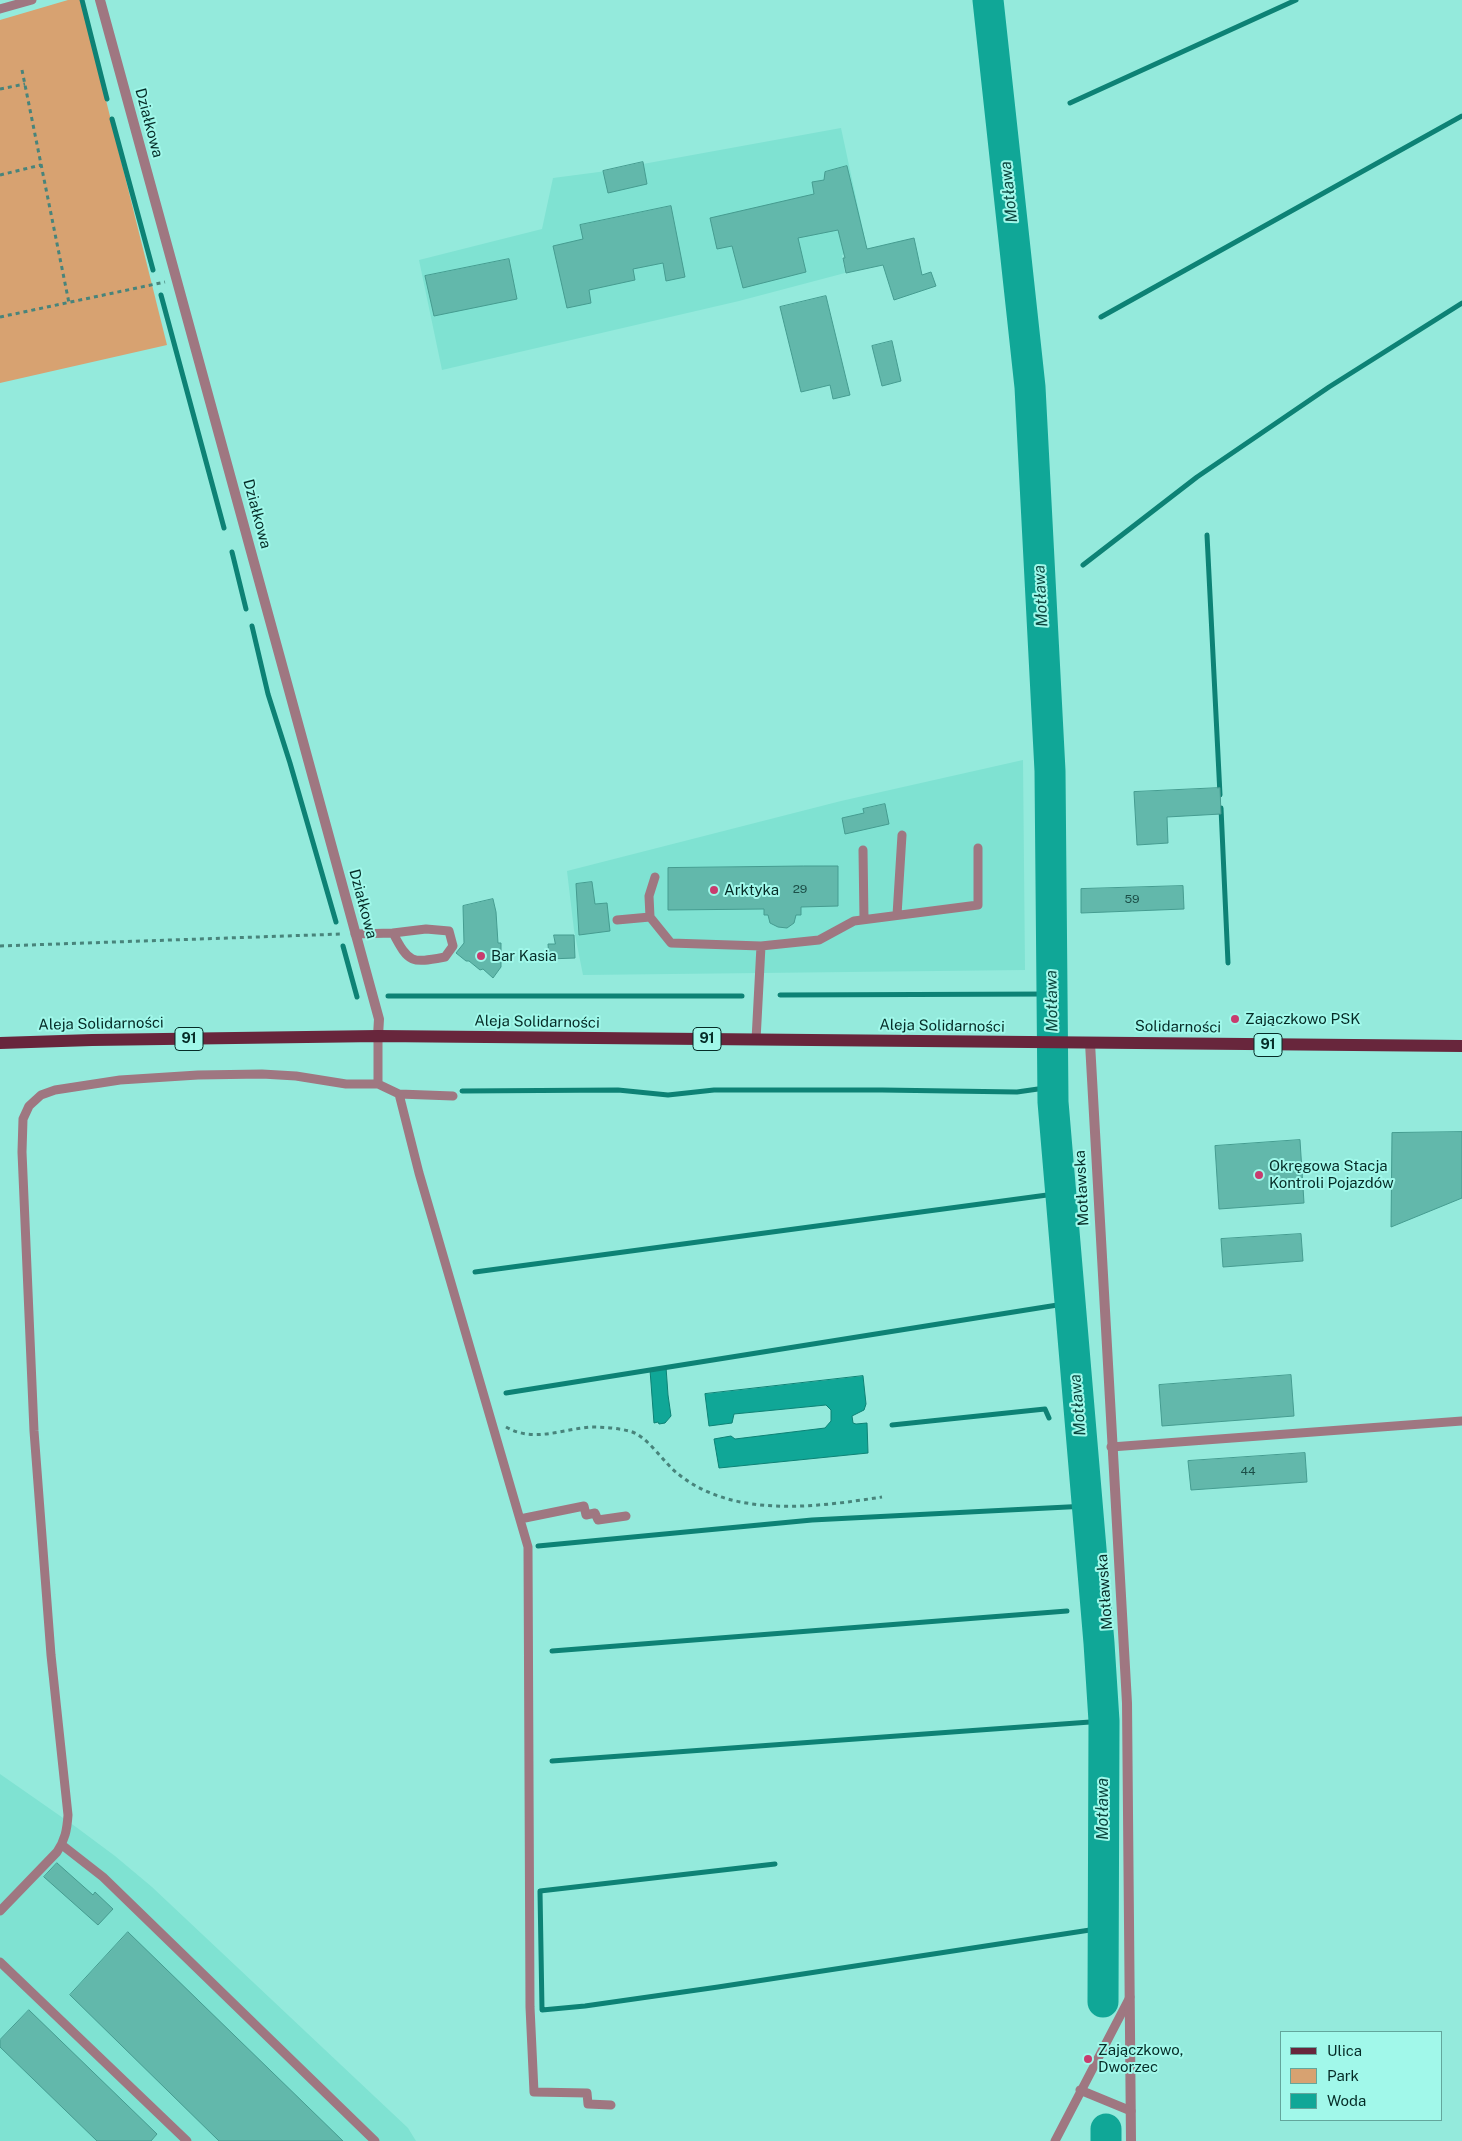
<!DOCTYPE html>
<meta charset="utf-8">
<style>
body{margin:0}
#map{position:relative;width:1462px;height:2141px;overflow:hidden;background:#94eadc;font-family:"Public Sans",sans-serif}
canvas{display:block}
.legend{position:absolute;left:1280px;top:2031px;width:162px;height:90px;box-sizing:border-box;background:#a1f8ea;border:1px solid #63a69c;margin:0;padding:6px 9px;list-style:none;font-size:15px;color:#052c27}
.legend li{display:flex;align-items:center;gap:10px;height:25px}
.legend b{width:25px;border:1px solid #63a69c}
</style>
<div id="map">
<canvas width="1462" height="2141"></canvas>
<ul class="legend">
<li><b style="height:6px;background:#68263c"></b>Ulica</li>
<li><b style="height:14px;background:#d7a271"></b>Park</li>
<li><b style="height:14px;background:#10a797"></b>Woda</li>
</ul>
</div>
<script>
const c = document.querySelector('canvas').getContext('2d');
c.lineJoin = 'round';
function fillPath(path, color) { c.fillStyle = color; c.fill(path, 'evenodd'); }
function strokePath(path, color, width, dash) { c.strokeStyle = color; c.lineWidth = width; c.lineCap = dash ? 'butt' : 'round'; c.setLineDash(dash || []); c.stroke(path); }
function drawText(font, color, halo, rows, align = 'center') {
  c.font = font + ' "Public Sans",sans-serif'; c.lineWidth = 4; c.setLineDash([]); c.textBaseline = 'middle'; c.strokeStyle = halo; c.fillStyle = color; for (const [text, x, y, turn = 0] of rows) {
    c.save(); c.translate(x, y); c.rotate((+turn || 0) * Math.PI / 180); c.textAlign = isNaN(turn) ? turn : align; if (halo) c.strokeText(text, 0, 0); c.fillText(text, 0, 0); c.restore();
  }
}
fillPath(new Path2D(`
 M841 128 867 249 842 255 845 273 739 301 442 370 419 260 542 229 553 178 599 172Z
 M1023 760 1025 970 583 975 574 930 567 871 841 801Z
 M0 1774 76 1827 115 1856 152 1887 408 2128 416 2141H0Z`), '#7fe2d2');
fillPath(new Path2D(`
 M68 0H81L167 345 0 383V20Z`), '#d7a271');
const water = new Path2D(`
 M666 1367 668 1395 671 1416 665 1423 659 1424 658 1422 654 1423 650 1370Z
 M863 1376 866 1404 864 1410 852 1416 853 1423 856 1424 867 1423 868 1453 719 1468 714 1439 731 1436 735 1439 825 1428 831 1421V1410L826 1405 734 1414 732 1423 709 1426 705 1394Z`);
fillPath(water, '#10a797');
strokePath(water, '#0d8275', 1);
strokePath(new Path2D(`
 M82 0 107 99
 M1070 103 1296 0
 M112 119 153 270
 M161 295 224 528
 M1101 317 1462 116
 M1207 535 1220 795
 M232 552 246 609
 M1083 565 1197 477 1329 387 1462 303
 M252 626 268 694 290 763 336 922
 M1221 808 1228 963
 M343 946 357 997
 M780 995 1051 994
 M388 996H742
 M462 1091 618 1090 668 1095 714 1090H882L1017 1092 1052 1087
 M475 1272 1062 1193
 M506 1393 1070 1303
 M892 1425 1045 1409 1049 1418
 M538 1546 812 1520 1087 1506
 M552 1651 1067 1611
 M552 1761 1104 1721
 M775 1864 540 1891 542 2010 585 2006 718 1987 1103 1928`), '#0d8275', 5);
strokePath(new Path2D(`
 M988 0 1030 387 1050 771 1053 1102 1099 1643 1104 1721 1103 2002
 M1106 2141V2129`), '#10a797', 31);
const building = new Path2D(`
 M643 162 647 184 608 193 603 171Z
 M847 166 867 249 914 238 922 275 931 272 936 286 894 300 883 265 846 273 843 258H845L838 230 798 238 806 272 743 288 732 246 717 249 710 218 814 194 812 182 824 180 825 172Z
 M671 206 685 277 666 281 663 263 633 269 635 280 589 290 591 303 567 308 553 246 583 239 580 225Z
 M509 259 517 299 434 316 425 276Z
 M826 296 850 395 833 399 830 385 801 392 780 307Z
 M892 341 901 381 882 386 872 346Z
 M1220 788 1221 814 1167 817 1168 843 1137 845 1134 792Z
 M885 804 889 824 845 834 842 818 864 813 863 809Z
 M804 866H838V906L801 907V915H796L794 923 787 928 778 927 770 923 768 915H764V909L668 910V868Z
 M592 882 595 904 607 903 610 931 579 935 576 884Z
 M1183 886 1184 909 1081 913V889Z
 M493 899 496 912 498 943H501V967L493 978 483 969 480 970 469 961H466L456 953 464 943 463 906Z
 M554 935H574L575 958 549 959 548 944H555Z
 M1462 1132V1198L1391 1227 1392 1133Z
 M1300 1140 1304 1203 1219 1209 1215 1146Z
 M1301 1234 1303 1261 1223 1267 1221 1239Z
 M1291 1375 1294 1416 1162 1426 1159 1385Z
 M1305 1453 1307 1482 1191 1490 1188 1461Z
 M57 1863 93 1895 95 1892 113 1909 98 1925 44 1877Z
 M128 1932 343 2141H219L70 1995Z
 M29 2010 157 2134 151 2141H97L0 2047V2040Z`);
fillPath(building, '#62b8ab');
strokePath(building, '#459c90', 1);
strokePath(new Path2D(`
 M22 70 69 303
 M0 89 25 84
 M0 175 41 165
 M0 317 165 282
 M0 946 342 934
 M506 1427C534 1443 562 1429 591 1427 604 1427 617 1428 629 1431 647 1435 663 1462 677 1473 732 1519 817 1507 882 1497`), '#48847b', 3, [4, 4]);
strokePath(new Path2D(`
 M0 9 32 0
 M863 850 864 919
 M897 915 902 835
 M650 917 649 896 655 877
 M617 920 650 917 671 943 761 946 819 940 854 921 978 905V848
 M355 934 393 933C409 964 412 963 445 957L453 946 449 931 426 929 393 933
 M756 1040 761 946
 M378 1084 399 1094 453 1096
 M399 1094 419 1173 528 1547 530 2007 534 2092 587 2093 588 2104 611 2105
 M1111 1447 1462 1421
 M520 1519 584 1506 586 1515 595 1513 598 1520 626 1516
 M62 1845 103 1877 375 2141
 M0 1911 57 1852C65 1840 67 1830 68 1815L51 1655 34 1431 22 1152 23 1119 29 1106 41 1095 55 1090 120 1080 198 1075 262 1074 296 1076 346 1084H378V1036
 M0 1962 187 2141
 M1080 2090 1131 2111
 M1055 2141 1130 1997`), '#9f7781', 9);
strokePath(new Path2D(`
 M100 0 379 1019 378 1036
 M1090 1043 1127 1703 1131 2141`), '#9f7781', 10);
strokePath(new Path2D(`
 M0 1043 92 1040 378 1036 1462 1046`), '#68263c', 12);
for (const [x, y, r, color] of [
 [714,890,5,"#c83c6e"],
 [481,956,5,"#c83c6e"],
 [1235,1019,5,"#c83c6e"],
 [1259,1175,5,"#c83c6e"],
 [1088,2059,5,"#c83c6e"]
]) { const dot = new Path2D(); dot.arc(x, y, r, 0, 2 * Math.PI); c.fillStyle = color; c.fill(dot); strokePath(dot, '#a1f8ea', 2); }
drawText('12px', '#1c4f48', null, [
 ["29",800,889],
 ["59",1132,899],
 ["44",1248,1471]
]);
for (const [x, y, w] of [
 [189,1039,28],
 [707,1039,28],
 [1268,1045,28]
]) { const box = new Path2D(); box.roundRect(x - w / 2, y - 11.5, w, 23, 4); c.fillStyle = '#a1f8ea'; c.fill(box); strokePath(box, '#052c27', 1); }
drawText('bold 14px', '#052c27', null, [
 ["91",189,1039],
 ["91",707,1039],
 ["91",1268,1045]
]);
drawText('15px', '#052c27', '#a1f8ea', [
 ["Działkowa",149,123,75],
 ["Działkowa",257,514,75],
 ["Działkowa",363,904,75],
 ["Aleja Solidarności",537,1022,1],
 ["Aleja Solidarności",101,1024,-1],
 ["Aleja Solidarności",942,1026,1],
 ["Solidarności",1178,1027,1],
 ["Motławska",1082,1188,-93],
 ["Motławska",1105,1592,-94]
]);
drawText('15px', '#052c27', '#a1f8ea', [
 ["Arktyka",724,890],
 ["Bar Kasia",491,956],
 ["Zajączkowo PSK",1245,1019],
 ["Okręgowa Stacja",1269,1166],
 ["Kontroli Pojazdów",1269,1183],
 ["Zajączkowo,",1098,2050],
 ["Dworzec",1098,2067]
], 'left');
drawText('italic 16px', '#0b453e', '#a1f8ea', [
 ["Motława",1009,192,-96],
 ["Motława",1041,596,-93],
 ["Motława",1052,1001,-91],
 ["Motława",1078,1405,-95],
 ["Motława",1103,1809,-90]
]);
</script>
